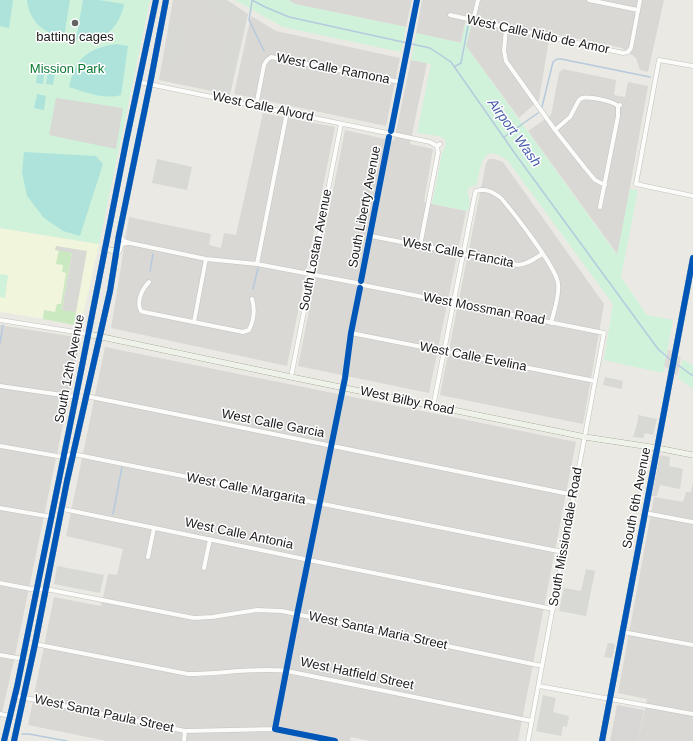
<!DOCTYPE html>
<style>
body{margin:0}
canvas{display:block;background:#eae9e3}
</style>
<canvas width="693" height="741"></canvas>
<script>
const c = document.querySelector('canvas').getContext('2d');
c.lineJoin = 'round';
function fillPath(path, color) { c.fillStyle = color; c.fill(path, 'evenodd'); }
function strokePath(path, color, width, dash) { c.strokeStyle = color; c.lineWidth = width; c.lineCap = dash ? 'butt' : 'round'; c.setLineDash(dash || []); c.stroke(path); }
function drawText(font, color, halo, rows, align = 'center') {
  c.font = font + ' Arial,sans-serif'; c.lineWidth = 3; c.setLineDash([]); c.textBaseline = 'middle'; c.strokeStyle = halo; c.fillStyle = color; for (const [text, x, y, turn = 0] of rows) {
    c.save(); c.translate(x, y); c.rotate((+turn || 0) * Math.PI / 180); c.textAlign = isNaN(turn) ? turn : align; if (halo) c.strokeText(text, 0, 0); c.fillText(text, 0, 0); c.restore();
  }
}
fillPath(new Path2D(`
 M173 0H227L248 14 230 95 159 80Z
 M288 0H412L406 27 295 4Z
 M422 0H664L648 72 640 70 636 58 622 48 550 33 539 100 519 118 466 46 471 26 480 16 467 13 461 43 416 33Z
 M251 16 276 31 400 58 386 126 234 94Z
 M411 60 427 63 410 144 433 149 424 202 466 211 429 393 298 366 345 130 394 141Z
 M563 69 616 80 614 95 625 97 628 82 648 86 618 255 528 131 551 115 559 73Z
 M263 113 335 127 287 366 111 328 129 217 211 234 209 245 221 248 224 233 236 235Z
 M489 159H495L503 162 604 304 583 424 440 395 486 163Z
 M0 325 81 338 13 665 0 721Z
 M105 347 576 442 518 741H370L351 737 350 741H107L28 725 54 597 101 606 108 574 117 575 123 549 66 536Z
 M693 482V741H638L647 699 618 693 654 497 683 502 686 492H691Z`), '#d9d8d5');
fillPath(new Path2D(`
 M0 228 99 244 81 325 0 312Z`), '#f0f5dc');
fillPath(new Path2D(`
 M617 705 644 710 638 741H610Z`), '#d8d7d5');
fillPath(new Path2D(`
 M59 250 72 252 62 309 76 312 75 325 43 319 44 310 55 312 57 304H61L66 273 62 272 63 265 56 264Z`), '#cbe9c0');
fillPath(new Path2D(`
 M0 0H150L99 244 0 228Z
 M235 0H288L295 4 406 27 401 52 283 27Z
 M465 25 471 26 466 46 617 255 630 189 638 190 621 277 647 315 673 320 663 373 604 360 613 304 508 161C483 140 480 166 477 185 462 187 469 194 470 202 470 205 468 209 468 211L432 204 442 153 446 145 445 139 439 136 417 133 431 64 411 60 416 33 461 43Z
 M0 274 8 275 5 298 0 297Z
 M683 359 693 366V389L678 378Z`), '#d0f2da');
fillPath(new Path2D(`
 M0 0H13L9 28 0 26Z
 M27 0H70L64 37C43 34 29 20 27 0Z
 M83 0H99L124 4C121 22 108 39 89 40 85 40 80 39 76 39Z
 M117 44 128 46 121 95C104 100 85 92 69 87 75 58 88 48 117 44Z
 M38 68 45 69 43 84 36 83Z
 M48 70 55 71 53 85 46 84Z
 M37 94 46 96 44 110 34 108Z
 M24 152 96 156 103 164 80 236 63 231 44 218 27 196 22 172Z`), '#aee3db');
fillPath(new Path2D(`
 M198 0H222L243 12 246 17 230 93 219 90 232 20Z
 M172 23 185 26 177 64 163 61Z
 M56 98 123 108 116 149 49 135Z
 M157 159 192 167 187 190 152 183Z
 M56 246 87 251 76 312 62 310 72 253 55 250Z
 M605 377 623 381 622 389 603 385Z
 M638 415 657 419 653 435 645 433 643 438 633 437 638 420Z
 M660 455 670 457 669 466 683 469 680 489 660 485 657 496H652Z
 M57 566 104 575 100 593 54 584Z
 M586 569 595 571 586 616 559 611 564 588 581 591Z
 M608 643 615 644 612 658 604 657Z
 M543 695 556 698 553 712 569 716 567 727 563 726 561 736 536 731Z`), '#d8d8d5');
fillPath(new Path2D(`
 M668 349 681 358 677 376 664 366Z`), '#dcdbd8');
strokePath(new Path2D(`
 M252 0 263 6 289 17 430 48 451 62 516 155 658 349 672 361
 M252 1 249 20 264 51
 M454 67 461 63 468 26
 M542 107 553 62 557 59H561L650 77
 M504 137 538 113
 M150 271 153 254
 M253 289 258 268
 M0 343 3 325
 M675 363 693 376
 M113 514 122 467
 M22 734H29L67 741`), '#b6cade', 1.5);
const street = new Path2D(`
 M589 0 638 10
 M450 15 623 53 628 52 631 48 640 0
 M473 21 478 0
 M506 28 504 51 506 61 555 130 585 168 595 180 605 185
 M693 66 659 60 636 184 693 196
 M139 82 387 133
 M256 106 264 65 267 60 271 57 400 82
 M555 130 570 117 579 100 582 98C589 96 613 101 618 106L620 105
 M391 131 417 0
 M393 134 430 142 437 146 440 144
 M600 207 618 116V106
 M119 235 124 241 130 243 206 259 257 264 357 283
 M371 236 518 265C528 264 534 259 542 254
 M420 246 438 153 437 146
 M119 252 122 244 128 243
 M257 264 287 112
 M361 281 389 137
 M149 282C142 289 136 302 141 311L144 312 243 332 249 330C254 320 255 309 252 299
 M363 285 604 333 528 741
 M0 320 88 334
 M194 322 206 259
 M351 333 595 381
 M291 377 341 124
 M0 386 76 397
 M86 396 574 495
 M433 407 475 194 476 191C486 188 493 192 501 198 513 212 556 267 558 283 560 295 554 311 551 323
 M0 446 63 457 74 454 78 455 563 552
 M0 508 52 517
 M63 509 309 560 553 609
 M645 513 693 522
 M148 557 154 528
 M204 568 210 539
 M0 583 31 589 51 590 194 618 212 617 257 610 282 611 542 666
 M623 632 693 645
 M35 644 188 674C221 674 254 667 287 671L532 721
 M0 655 23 659
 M539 686 693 714
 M16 696 185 731 275 729 335 741
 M0 714 11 716
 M275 729 297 615 345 378 351 333 360 288
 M184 741 185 731`);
const secondary = new Path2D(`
 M104 249 116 251
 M88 334 291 377 585 437 657 448 693 455
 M4 741 17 687 82 366 126 142 156 0
 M14 741 35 644 67 481 110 291 119 235 151 79 166 0
 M602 741 693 258`);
strokePath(street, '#c2c2bf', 5);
strokePath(secondary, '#8b937c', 6);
strokePath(street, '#fcfcfb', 4);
strokePath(secondary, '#eff2e8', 5.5);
strokePath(new Path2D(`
 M391 131 417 0
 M361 281 389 137
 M4 741 17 687 82 366 126 142 156 0
 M14 741 35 644 67 481 110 291 119 235 151 79 166 0
 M335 741 275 729 297 615 345 378 351 333 360 288
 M602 741 693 258`), '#0057b8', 6);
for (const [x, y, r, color] of [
 [75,23,4,"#636361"]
]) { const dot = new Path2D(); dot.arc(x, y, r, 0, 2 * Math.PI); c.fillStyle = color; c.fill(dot); strokePath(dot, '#fff', 1.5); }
drawText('13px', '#1b1b1b', '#fff', [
 ["West Calle Nido de Amor",538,35,12],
 ["West Calle Ramona",333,69,11],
 ["West Calle Alvord",263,107,12],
 ["South Liberty Avenue",365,207,-79],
 ["South Lostan Avenue",316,250,-79],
 ["West Calle Francita",458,253,11],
 ["West Mossman Road",484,309,11],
 ["West Calle Evelina",473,357,11],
 ["South 12th Avenue",70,369,-79],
 ["West Bilby Road",407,401,12],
 ["West Calle Garcia",273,424,11],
 ["West Calle Margarita",246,489,11],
 ["South 6th Avenue",637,498,-79],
 ["West Calle Antonia",239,534,12],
 ["South Missiondale Road",566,537,-80],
 ["West Santa Maria Street",378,631,12],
 ["West Hatfield Street",357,674,12],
 ["West Santa Paula Street",104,714,12]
]);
drawText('13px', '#1b1b1b', '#fff', [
 ["batting cages",75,37]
]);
drawText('13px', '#097933', '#fff', [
 ["Mission Park",67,69]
]);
drawText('italic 14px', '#475cab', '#fff', [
 ["Airport Wash",514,133,54]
]);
</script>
